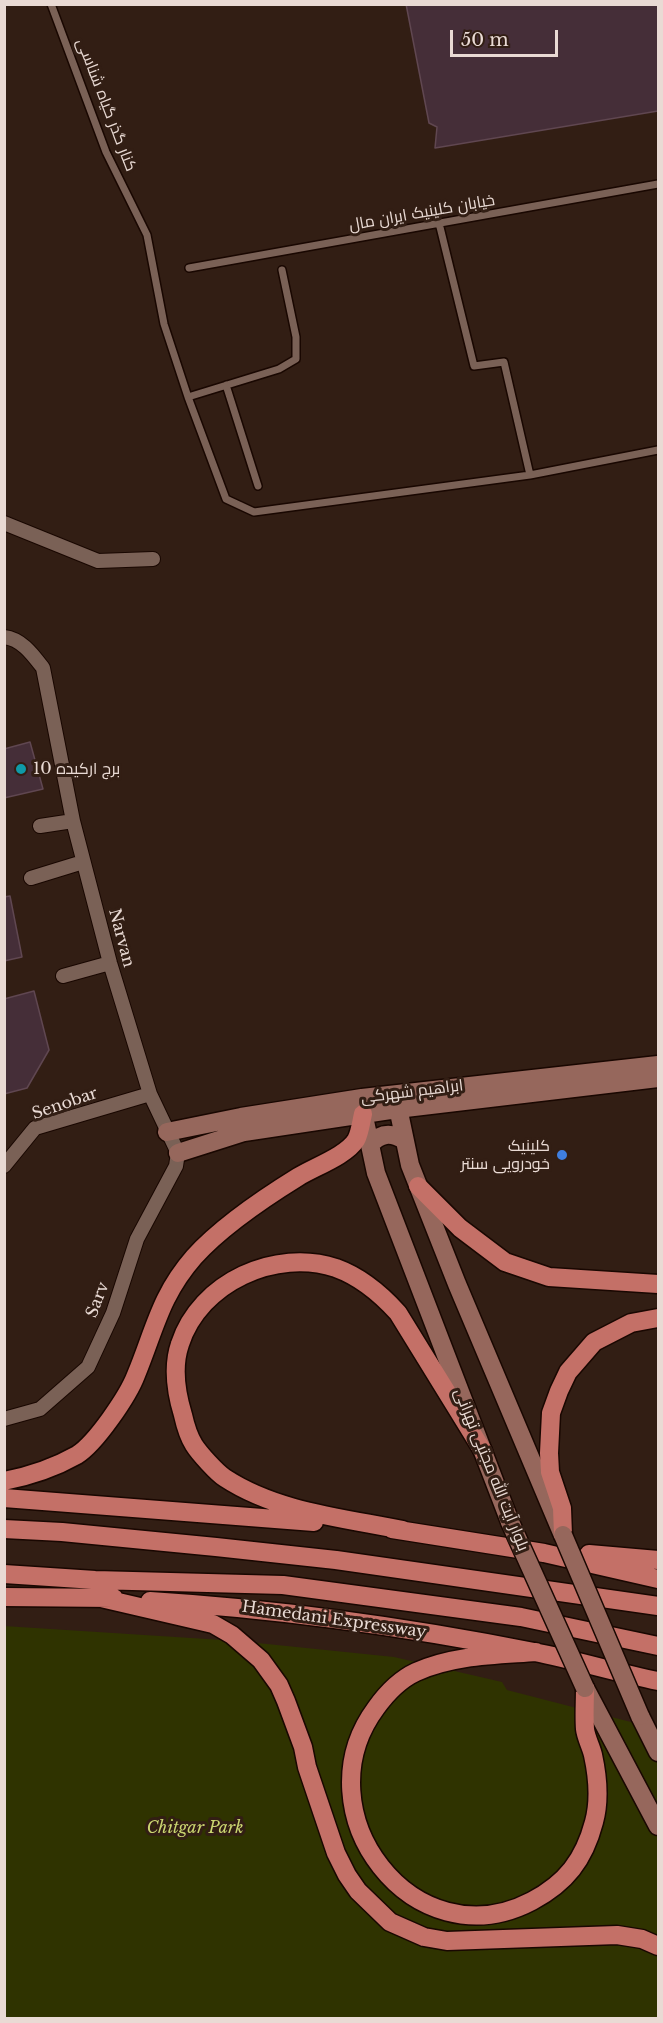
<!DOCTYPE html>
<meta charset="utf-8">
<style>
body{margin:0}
#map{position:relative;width:663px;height:2023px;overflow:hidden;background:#321e14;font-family:"Libre Baskerville",serif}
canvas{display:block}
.frame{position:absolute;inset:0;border:6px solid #e9dad4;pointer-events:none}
.scale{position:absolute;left:450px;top:30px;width:108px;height:27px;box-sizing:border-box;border:3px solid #e9dad4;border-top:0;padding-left:8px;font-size:18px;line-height:21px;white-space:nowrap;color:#e9dad4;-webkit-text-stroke:4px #321e14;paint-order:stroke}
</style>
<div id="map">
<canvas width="663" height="2023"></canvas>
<div class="frame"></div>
<div class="scale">50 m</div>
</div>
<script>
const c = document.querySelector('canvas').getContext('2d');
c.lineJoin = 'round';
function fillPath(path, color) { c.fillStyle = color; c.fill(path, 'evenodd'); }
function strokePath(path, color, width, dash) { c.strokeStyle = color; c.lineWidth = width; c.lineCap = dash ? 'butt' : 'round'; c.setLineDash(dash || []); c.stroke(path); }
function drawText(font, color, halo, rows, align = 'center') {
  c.font = font + ' "Libre Baskerville",Cairo,serif'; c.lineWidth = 6; c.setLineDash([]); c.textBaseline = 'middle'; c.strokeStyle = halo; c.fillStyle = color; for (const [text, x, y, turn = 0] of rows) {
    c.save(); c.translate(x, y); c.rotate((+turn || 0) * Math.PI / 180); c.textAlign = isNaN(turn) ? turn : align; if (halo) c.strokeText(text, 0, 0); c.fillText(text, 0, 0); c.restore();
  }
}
fillPath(new Path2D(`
 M4 1626 238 1641 394 1657 502 1682 507 1690 658 1729V2018H5Z`), '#2f3300');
const building = new Path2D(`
 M406 4H658V111L435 148 437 127 429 123Z
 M30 742 43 789 4 798V749Z
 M10 896 22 957 4 961V897Z
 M34 991 49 1050 27 1088 4 1094V999Z`);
fillPath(building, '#452e38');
strokePath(building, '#604751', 1.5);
const service = new Path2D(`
 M51 4 106 152 147 235 164 324 188 397 226 499 254 512 530 475 658 450
 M439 223 474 366 504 362 530 475
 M189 268 658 184
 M226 385 258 486
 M188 397 279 369 296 359V337L282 270`);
const minor = new Path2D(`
 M4 523 98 561 153 559
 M4 637C22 639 33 655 43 668L73 821
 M31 878 83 862
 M63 976 110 963
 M4 1166 35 1128 150 1094
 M4 1419 40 1409 88 1367 113 1313 137 1239 176 1166 178 1153 150 1094 110 963 73 821 40 826`);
const secondary = new Path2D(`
 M396 1098 410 1165 457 1284 562 1533
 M363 1112 376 1173 510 1522
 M167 1132 241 1117 362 1098 658 1065
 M370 1145C380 1133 391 1132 404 1140
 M178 1153 244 1132 397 1109 658 1078
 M585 1688 658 1826
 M640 1716 658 1752`);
const trunk = new Path2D(`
 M418 1186 460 1228 505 1262 549 1277 658 1284
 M4 1481C30 1476 54 1468 77 1455 96 1443 128 1396 136 1375 155 1329 160 1296 194 1257 221 1227 264 1198 298 1177 314 1167 346 1156 356 1140 360 1133 361 1122 363 1114
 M4 1498 314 1522
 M4 1529 62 1532 216 1547 336 1560 658 1606
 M392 1529 544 1553 658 1579
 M403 1530C343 1518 277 1512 225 1478 217 1473 199 1453 194 1445 189 1437 185 1424 183 1415 176 1392 172 1367 180 1344 200 1282 276 1248 336 1268 361 1277 380 1293 398 1313L483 1451
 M563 1535 562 1508 550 1472 549 1453 551 1413 559 1391 568 1372 594 1342 631 1323 658 1318
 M589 1554 658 1560
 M4 1574 95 1580 283 1585 521 1617 658 1646
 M4 1597 114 1598
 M101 1598 213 1624 232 1635 261 1660 279 1685 286 1701 303 1747 307 1767 336 1853 347 1875 358 1891 390 1922 424 1937 447 1941 617 1935 642 1939 658 1946
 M150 1601C279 1609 407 1627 534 1652 576 1660 617 1673 658 1681
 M536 1652C497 1655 453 1655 416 1672 401 1679 386 1694 376 1708 299 1812 414 1963 532 1901 566 1883 584 1860 594 1822 600 1800 598 1778 593 1755 591 1746 586 1738 585 1729 584 1716 585 1702 585 1688`);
strokePath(service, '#190701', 10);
strokePath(minor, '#190701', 16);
strokePath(secondary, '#190701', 21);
strokePath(trunk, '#190701', 21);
strokePath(service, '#7a6156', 7);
strokePath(minor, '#7a6156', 14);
strokePath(secondary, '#96675c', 18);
strokePath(trunk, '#c47067', 18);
const secondaryBridge = new Path2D(`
 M510 1522 585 1688
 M563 1535 640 1716`);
strokePath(secondaryBridge, '#190701', 21, []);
strokePath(secondaryBridge, '#96675c', 18);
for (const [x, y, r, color] of [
 [21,769,6,"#0f9aa8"],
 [562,1155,6,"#3f7fe0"]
]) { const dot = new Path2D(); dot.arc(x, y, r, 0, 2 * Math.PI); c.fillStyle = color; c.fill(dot); strokePath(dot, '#321e14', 2); }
drawText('16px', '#e9dad4', '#321e14', [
 ["کنار گذر گیاه شناسی",106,105,69],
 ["خیابان کلینیک ایران مال",422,213,-10],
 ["Narvan",121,938,75],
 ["ابراهیم شهرکی",412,1092,-7],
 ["Senobar",65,1104,-19],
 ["Sarv",98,1300,-69],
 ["بلوار آیت الله مجتبی تهرانی",491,1470,68],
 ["Hamedani Expressway",334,1620,8]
]);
drawText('16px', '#e9dad4', '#321e14', [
 ["برج ارکیده 10",33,769],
 ["کلینیک",550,1146,"right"],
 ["خودرویی سنتر",550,1164,"right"]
], 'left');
drawText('italic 16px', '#cbd671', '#321e14', [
 ["Chitgar Park",195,1828]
]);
</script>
